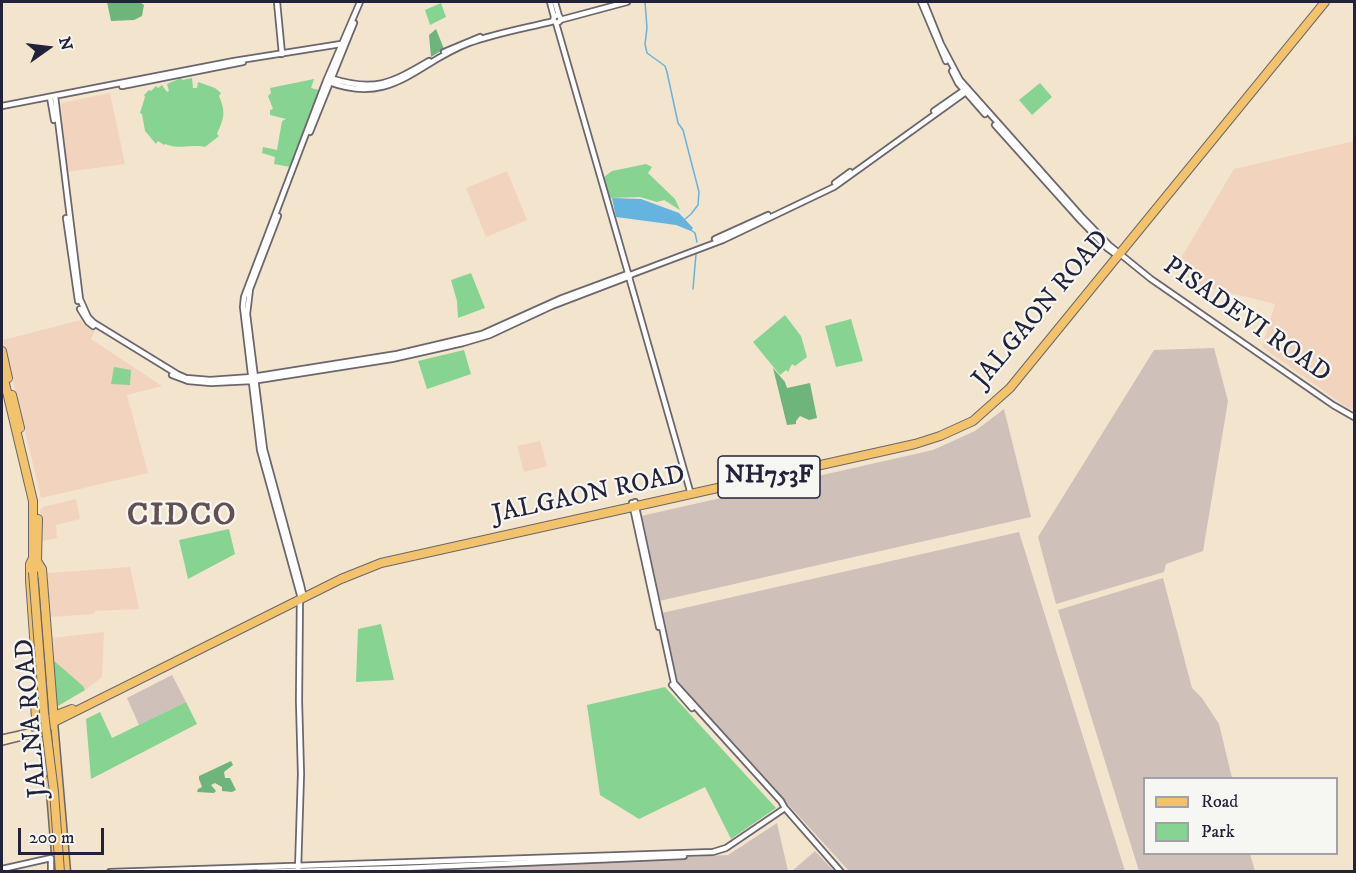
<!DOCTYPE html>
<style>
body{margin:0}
#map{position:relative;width:1356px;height:873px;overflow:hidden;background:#f3e4ce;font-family:"IM FELL DW Pica",serif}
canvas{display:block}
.frame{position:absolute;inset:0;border:3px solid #22223b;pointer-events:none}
.legend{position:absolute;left:1143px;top:777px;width:195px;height:78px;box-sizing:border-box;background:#f6f6f2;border:2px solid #a1a1a9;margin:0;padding:8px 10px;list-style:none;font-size:18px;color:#22223b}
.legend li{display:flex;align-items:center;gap:12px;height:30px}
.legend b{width:30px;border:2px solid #a1a1a9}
.north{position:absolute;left:18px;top:18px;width:60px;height:60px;-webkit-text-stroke:4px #f6f6f2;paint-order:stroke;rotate:76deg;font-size:16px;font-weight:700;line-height:24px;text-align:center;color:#22223b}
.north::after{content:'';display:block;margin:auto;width:21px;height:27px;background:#22223b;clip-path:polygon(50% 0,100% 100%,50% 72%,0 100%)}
.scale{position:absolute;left:18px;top:828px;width:86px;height:27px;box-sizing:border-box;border:3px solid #22223b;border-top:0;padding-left:8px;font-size:18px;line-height:21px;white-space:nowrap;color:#22223b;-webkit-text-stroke:4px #f6f6f2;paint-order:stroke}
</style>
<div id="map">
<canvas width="1356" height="873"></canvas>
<div class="frame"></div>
<ul class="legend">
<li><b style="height:8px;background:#f2c36a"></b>Road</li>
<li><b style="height:16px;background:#87d391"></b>Park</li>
</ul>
<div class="north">N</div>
<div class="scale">200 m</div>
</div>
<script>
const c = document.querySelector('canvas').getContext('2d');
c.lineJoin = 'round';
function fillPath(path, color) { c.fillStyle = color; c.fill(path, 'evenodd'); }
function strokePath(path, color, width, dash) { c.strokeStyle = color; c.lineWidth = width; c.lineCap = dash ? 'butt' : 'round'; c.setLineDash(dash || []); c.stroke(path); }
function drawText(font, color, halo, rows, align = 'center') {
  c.font = font + ' "IM FELL DW Pica",serif'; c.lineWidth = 4.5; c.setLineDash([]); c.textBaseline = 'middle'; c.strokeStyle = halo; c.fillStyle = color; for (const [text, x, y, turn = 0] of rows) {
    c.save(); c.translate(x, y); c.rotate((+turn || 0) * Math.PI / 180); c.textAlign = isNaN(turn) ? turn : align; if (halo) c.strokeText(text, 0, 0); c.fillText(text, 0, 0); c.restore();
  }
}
fillPath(new Path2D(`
 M110 93 125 164 67 172 61 103Z
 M1354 139V409H1349L1262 347 1275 304 1202 286 1175 268 1234 169 1354 141Z
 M507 171 527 220 486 237 466 188Z
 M81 320 83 324 95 331 91 339 162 386 127 395 148 473 41 498 3 340Z
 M540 441 547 466 524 472 517 446Z
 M76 499 80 519 56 525 57 538 43 541 40 510 43 507Z
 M130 567 139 609 95 611 94 614 51 617 47 573Z
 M104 632 102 677 85 690 58 706 52 638Z`), '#f2d4be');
fillPath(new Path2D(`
 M1214 348 1228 401 1203 551 1166 564 1164 572 1056 604 1038 537 1154 350Z
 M1004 409 1031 517 659 601 641 516 933 450 975 431Z
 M1019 532 1125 871H849L678 684 662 613Z
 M1163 578 1192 688 1202 698 1219 724 1232 778H1144V854H1250L1255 871H1139L1058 610Z
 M172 675 186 702 139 725 127 698Z
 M777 823 788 871 403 872 728 855Z
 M815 851 834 871H792Z`), '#cfc0ba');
fillPath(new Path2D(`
 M441 3 446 17 430 25 425 10Z
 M181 78 182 80 192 78 193 88H197L198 82 215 88 221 93 219 96C226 113 224 118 217 134L219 136 205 147C195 144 179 150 165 144L164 145 158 141 156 144 145 131 142 114 140 113 145 97 144 95 149 90 151 91 156 86 158 88 162 85 167 92 169 91 167 84Z
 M314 79 311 88 319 90 290 167 274 164 275 157 262 153 263 147 277 150 282 121 286 119 270 115V110L273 109 268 96 271 93 270 88Z
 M1040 83 1052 97 1032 115 1019 100Z
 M646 164 652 167 648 173 675 199 680 210 664 200 657 202 640 197 608 198 604 177 612 171Z
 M471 273 485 308 458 318 457 301 451 280Z
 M785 315 801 336 807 357 795 366 792 364 788 372 786 370 780 375 753 342Z
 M851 319 863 361 836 367 825 326Z
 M464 350 471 374 427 389 418 361Z
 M114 367 131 370 130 385 111 384Z
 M229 529 235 554 188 579 179 540Z
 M381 624 394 680 356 682 358 629Z
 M53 660 83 686 85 690 58 706 56 704Z
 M665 687 776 808 731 839 705 787 639 819 600 795 587 705Z
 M186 702 197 724 91 779 86 719 100 712 112 738Z`), '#87d391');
fillPath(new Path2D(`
 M107 2H140L144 5 142 16 134 20 111 21Z
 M436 29 444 49 431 57 429 35Z
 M773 368 785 382 787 388 810 383 817 418 809 420 800 416 796 421V424L787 425Z
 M231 761 233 765 224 772 225 778H230L236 790 232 792 222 791V787L215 783 211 785 216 791 214 793 197 792 198 789 202 787 199 779V776Z`), '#6db57b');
fillPath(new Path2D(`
 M612 198 641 199 679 213 693 228 691 231 676 225 616 217Z`), '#65b4df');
strokePath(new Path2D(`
 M645 2 647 28 645 44 647 53 665 66 667 72 678 123 683 130 699 192 698 205 691 214
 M684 220 690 215
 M691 230 695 233 697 242
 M693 289 696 254`), '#65b4df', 1.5);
const tertiary = new Path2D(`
 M277 2 282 54
 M550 2 554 17
 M555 2 559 16
 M921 2 946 61
 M924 2 941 44 960 80 1081 216 1109 245 1151 279 1333 405 1354 417
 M553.5 19a3.5 3.5 0 1 1 7 0a3.5 3.5 0 1 1-7 0Z
 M560 20 627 2
 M556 23 628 273
 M444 52 480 37
 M952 71 958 83 985 114
 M330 78C374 92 390 84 429 61
 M329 82C392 106 416 63 469 43 496 33 526 28 554 21
 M122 86 243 62
 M55 96 80 299 88 317 94 323 177 374 186 378 210 380 252 377 397 354 482 334 562 298 627 274V277L630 276 629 274H627
 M50 97 54 120
 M2 106 234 61 341 44
 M934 111 967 88
 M995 125 1081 221 1107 248 1118 256
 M310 132 354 23
 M835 183 850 172
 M278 216 250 289 247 314 264 449 301 585 303 594 302 597
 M66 218 78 301
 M715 239 768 215
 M630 275 723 240 834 187 966 92 967 88
 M629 277 690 491
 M80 309 88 322 93 326
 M172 375 188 381 211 383 252 381 392 359 463 343 490 335 552 306 628 277
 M635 502 674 683 781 801 785 808 841 872
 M632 503 659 627
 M672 685 692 708
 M2 869 51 858V872
 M298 870 301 774 299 701 300 595 260 450 243 307 244 297 326 81 360 2
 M110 872 713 852 726 848 785 808
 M258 872 404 868 684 856`);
const secondary = new Path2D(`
 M2 738 29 732
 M2 742 42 732`);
const primary = new Path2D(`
 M37 575V561
 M54 722 67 872
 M49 779 55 853`);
const trunk = new Path2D(`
 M2 351 8 378
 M2 371 33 501V558L30 564V580L38 692C34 704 35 717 39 729L42 732 54 722 341 579 381 563 915 444 940 436 973 421 1010 388 1325 2
 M12 395 20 428
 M38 519 37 561 42 569 54 721
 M46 723 54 716 72 709`);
strokePath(tertiary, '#6b666e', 8);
strokePath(secondary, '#6b666e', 8);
strokePath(primary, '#6b666e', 9);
strokePath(trunk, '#6b666e', 10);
strokePath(tertiary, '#fff', 4.5);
strokePath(secondary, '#fae7c3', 5);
strokePath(primary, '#f2c36a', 6);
strokePath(trunk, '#f2c36a', 8);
const trunkBridge = new Path2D(`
 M33 572 44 713 54 792 60 872`);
strokePath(trunkBridge, '#6b666e', 10, []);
strokePath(trunkBridge, '#f2c36a', 8);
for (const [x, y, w] of [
 [769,477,102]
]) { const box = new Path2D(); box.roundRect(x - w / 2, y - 21, w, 42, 4.5); c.fillStyle = '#f6f6f2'; c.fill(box); strokePath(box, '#22223b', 1.5); }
drawText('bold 24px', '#22223b', null, [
 ["NH753F",769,477]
]);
drawText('26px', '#22223b', '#f6f6f2', [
 ["JALGAON ROAD",1042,310,-50],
 ["PISADEVI ROAD",1246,321,35],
 ["JALGAON ROAD",589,496,-12],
 ["JALNA ROAD",33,718,-95]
]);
c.letterSpacing = '1.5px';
drawText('bold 32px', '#635054', '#f6f6f2', [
 ["CIDCO",182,517]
]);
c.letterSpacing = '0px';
</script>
